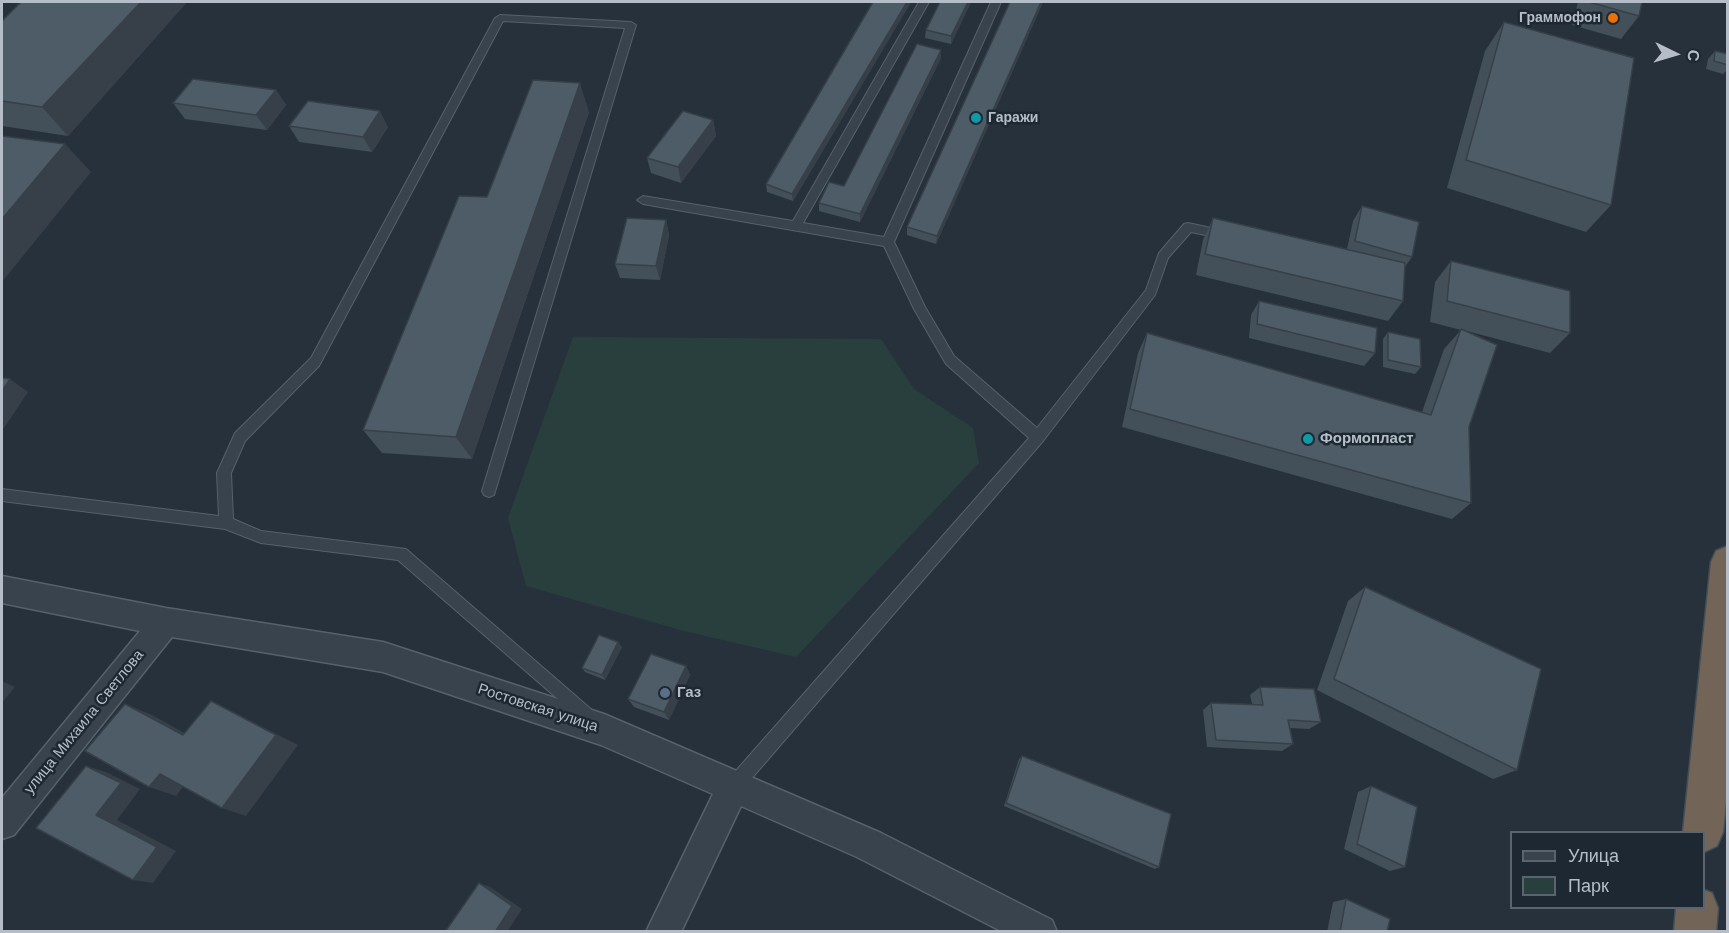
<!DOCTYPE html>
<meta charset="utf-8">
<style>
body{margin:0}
#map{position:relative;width:1729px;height:933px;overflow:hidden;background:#26313c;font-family:"Work Sans",sans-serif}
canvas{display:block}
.frame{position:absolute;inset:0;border:3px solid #b5bec8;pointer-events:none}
.legend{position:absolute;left:1510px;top:831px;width:195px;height:78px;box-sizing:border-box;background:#1e2832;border:2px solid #5a646e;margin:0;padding:8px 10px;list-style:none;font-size:18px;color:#b5bec8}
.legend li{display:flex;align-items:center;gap:12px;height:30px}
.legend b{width:30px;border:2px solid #5a646e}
.north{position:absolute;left:1645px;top:24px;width:60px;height:60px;-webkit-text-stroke:4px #1e2832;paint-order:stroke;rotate:95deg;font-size:16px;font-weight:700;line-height:24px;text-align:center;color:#b5bec8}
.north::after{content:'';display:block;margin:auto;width:21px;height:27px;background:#b5bec8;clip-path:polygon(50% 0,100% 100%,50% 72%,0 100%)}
</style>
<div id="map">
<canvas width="1729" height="933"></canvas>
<div class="frame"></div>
<ul class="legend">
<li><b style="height:8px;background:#39434d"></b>Улица</li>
<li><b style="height:16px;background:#293f3e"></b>Парк</li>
</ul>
<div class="north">С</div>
</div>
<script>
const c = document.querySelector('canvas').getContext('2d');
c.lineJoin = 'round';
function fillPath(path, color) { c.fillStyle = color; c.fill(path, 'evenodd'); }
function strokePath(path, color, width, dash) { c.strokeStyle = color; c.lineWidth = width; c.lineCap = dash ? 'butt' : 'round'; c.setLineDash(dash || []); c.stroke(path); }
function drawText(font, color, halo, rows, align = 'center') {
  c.font = font + ' "Work Sans",sans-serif'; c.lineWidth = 5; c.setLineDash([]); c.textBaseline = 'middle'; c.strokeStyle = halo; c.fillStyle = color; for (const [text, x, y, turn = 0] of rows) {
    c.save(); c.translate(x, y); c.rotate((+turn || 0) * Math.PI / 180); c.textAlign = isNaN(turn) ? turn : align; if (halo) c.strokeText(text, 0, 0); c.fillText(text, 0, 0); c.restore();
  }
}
fillPath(new Path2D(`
 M573 337 881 339 914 389 973 428 979 463 796 657 684 631 526 586 508 518Z`), '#293f3e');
const lane = new Path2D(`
 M919 2H929L803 223 884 237 991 2H1001L894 242 925 307 954 356 1037 428 1146 290 1159 253 1184 224 1188 223 1225 231 1231 235 1225 239 1191 232 1168 258 1155 295 1043 441 739 793 733 795 727 793 725 787 727 781 1029 438 946 364 914 309 884 246 643 204 637 200 643 196 793 221Z
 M500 15 631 22 636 25 494 495 489 497 484 495 482 491 625 28 503 21 319 366 245 441 231 473 233 519 261 531 406 549 592 710 595 715 592 720 587 723 582 720 398 560 261 543 225 529 2 501V489L219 516 217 473 235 433 311 358 495 18Z`);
const street = new Path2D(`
 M2 576 166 608 383 642 604 714 881 833 1052 920 1057 932H1003L857 857 741 806 681 932H646L713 794 601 745 383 672 172 637 14 835 2 839V798L140 631 2 603Z`);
const highway = new Path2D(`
 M1728 546V780L1723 832 1717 846 1704 852V832H1683L1711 562 1716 551Z
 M1704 890 1712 893 1718 908 1716 932H1674L1676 908H1704Z`);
strokePath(lane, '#57616b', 2);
strokePath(street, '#57616b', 3);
strokePath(highway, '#444e58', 3);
fillPath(lane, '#39434d');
fillPath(street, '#39434d');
fillPath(highway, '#726557');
fillPath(new Path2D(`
 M21 2H187L68 136 2 126V21Z
 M582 2H610V3Z
 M873 2H911L793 201 767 192 766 184Z
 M971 2 951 44 925 38 926 30Z
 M1010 2H1043L936 244 907 235V227Z
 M1578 2H1642L1639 16 1621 39 1572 25Z
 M1504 22 1611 205 1586 232 1447 188 1485 51Z
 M1715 51 1728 54V69L1723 74 1706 69 1708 59Z
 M941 58 860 222 819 211V203L844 186Z
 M276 90 286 105 267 130 185 119 173 103Z
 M589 112 472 459 382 453 363 430 487 197Z
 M713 120 716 136 681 183 651 173 647 158Z
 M289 126 388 127 372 152 299 142Z
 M1362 206 1412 257 1405 267 1403 301 1388 321 1196 275 1203 240 1213 218 1347 249 1353 221Z
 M666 220 669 235 660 280 620 278 615 264Z
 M1451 261 1570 333 1550 353 1463 330 1471 503 1452 519 1122 427 1138 353 1147 333 1422 412 1444 349 1461 330 1430 322 1435 282Z
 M1259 301 1375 353 1364 366 1249 338 1251 315Z
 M1388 332 1421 367 1415 374 1383 367V339Z
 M1365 587 1517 770 1493 779 1317 690 1348 601Z
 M618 642 622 647 605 680 585 672 582 668Z
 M686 666 690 675 669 720 634 707 628 699Z
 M1260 687 1321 722 1309 729 1290 728 1293 744 1282 751 1207 747 1203 710 1211 703 1252 704 1250 695Z
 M1022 756 1159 867 1155 869 1004 806 1019 759Z
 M1371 786 1405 867 1390 871 1344 849 1358 792Z
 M1346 899 1387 932H1327L1333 902Z`), '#434f59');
fillPath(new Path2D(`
 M141 2H187L68 136 42 107Z
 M907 2H911L793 201 792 194Z
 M968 2H971L951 44V36Z
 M1041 2H1043L936 244 937 236Z
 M941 50V58L860 222V214Z
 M580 83 589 112 472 459 456 437Z
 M276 90 286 105 267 130 256 115Z
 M380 111 388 127 372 152 363 137Z
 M713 120 716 136 681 183 678 167Z
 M65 144 91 172 2 282V219Z
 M666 220 669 235 660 280 656 266Z
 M10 379 28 392 2 431V391Z
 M618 642 622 647 605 680 602 675Z
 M686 666 690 675 669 720 664 712Z
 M2 681 15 687 2 703Z
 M211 701 298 745 246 816 222 808Z
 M125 704 152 715 208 746 183 735Z
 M86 766 106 772 140 789 117 820 176 851 153 883 133 880 96 815Z
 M160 774 186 783 176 796 149 787Z
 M479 883 490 887 522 909 507 932H495Z`), '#374048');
const building = new Path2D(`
 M21 2H141L42 107 2 101V21Z
 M873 2H907L792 194 766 184Z
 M940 2H968L951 36 926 30Z
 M1010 2H1041L937 236 907 227Z
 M1589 2H1642L1639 16Z
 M1504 22 1634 58 1611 205 1466 160Z
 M917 44 941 50 860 214 819 203 829 182 844 186Z
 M1715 51 1728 54V65L1714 61Z
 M193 79 276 90 256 115 173 103Z
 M533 80 580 83 456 437 363 430 459 196 487 197Z
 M308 101 380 111 363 137 289 126Z
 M683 111 713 120 678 167 647 158Z
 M2 136 65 144 2 219Z
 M1362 206 1419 222 1412 257 1355 241Z
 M627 218 666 220 656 266 615 264Z
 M1213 218 1405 263 1403 301 1205 254Z
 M1451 261 1570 291V333L1447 301Z
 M1259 301 1377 328 1375 353 1257 324Z
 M1461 329 1497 345 1469 427 1471 503 1130 409 1147 333 1431 415Z
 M1388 332 1420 339 1421 367 1388 360Z
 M2 378 10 379 2 391Z
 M1365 587 1541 669 1517 770 1334 679Z
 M599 635 618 642 602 675 582 668Z
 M651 654 686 666 664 712 628 699Z
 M1260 687 1314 689 1321 722 1288 720 1293 744 1216 740 1211 703 1263 705Z
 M211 701 276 735 222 808 160 774 149 787 85 751 125 704 183 735Z
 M1022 756 1171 814 1159 867 1006 803Z
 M86 766 121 783 96 815 157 847 133 880 36 828Z
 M1371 786 1417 807 1405 867 1357 844Z
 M479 883 512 906 495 932H445Z
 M1346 899 1390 919 1387 932H1340Z`);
fillPath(building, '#4e5c67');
strokePath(building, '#374048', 1.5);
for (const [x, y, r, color] of [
 [1613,18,6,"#e8710a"],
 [976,118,6,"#0f9aa8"],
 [1308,439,6,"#0f9aa8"],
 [665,693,6,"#5c6f8a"]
]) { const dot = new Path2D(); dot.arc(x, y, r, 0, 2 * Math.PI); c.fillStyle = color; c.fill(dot); strokePath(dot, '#1e2832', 2); }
drawText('bold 14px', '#b5bec8', '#1e2832', [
 ["Граммофон",1601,18],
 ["Гаражи",988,118,"left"]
], 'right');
drawText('bold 15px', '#b5bec8', '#1e2832', [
 ["Формопласт",1320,439],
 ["Газ",677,693]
], 'left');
drawText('15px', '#b5bec8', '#1e2832', [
 ["Ростовская улица",538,708,18],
 ["улица Михаила Светлова",84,722,-51]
]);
</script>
